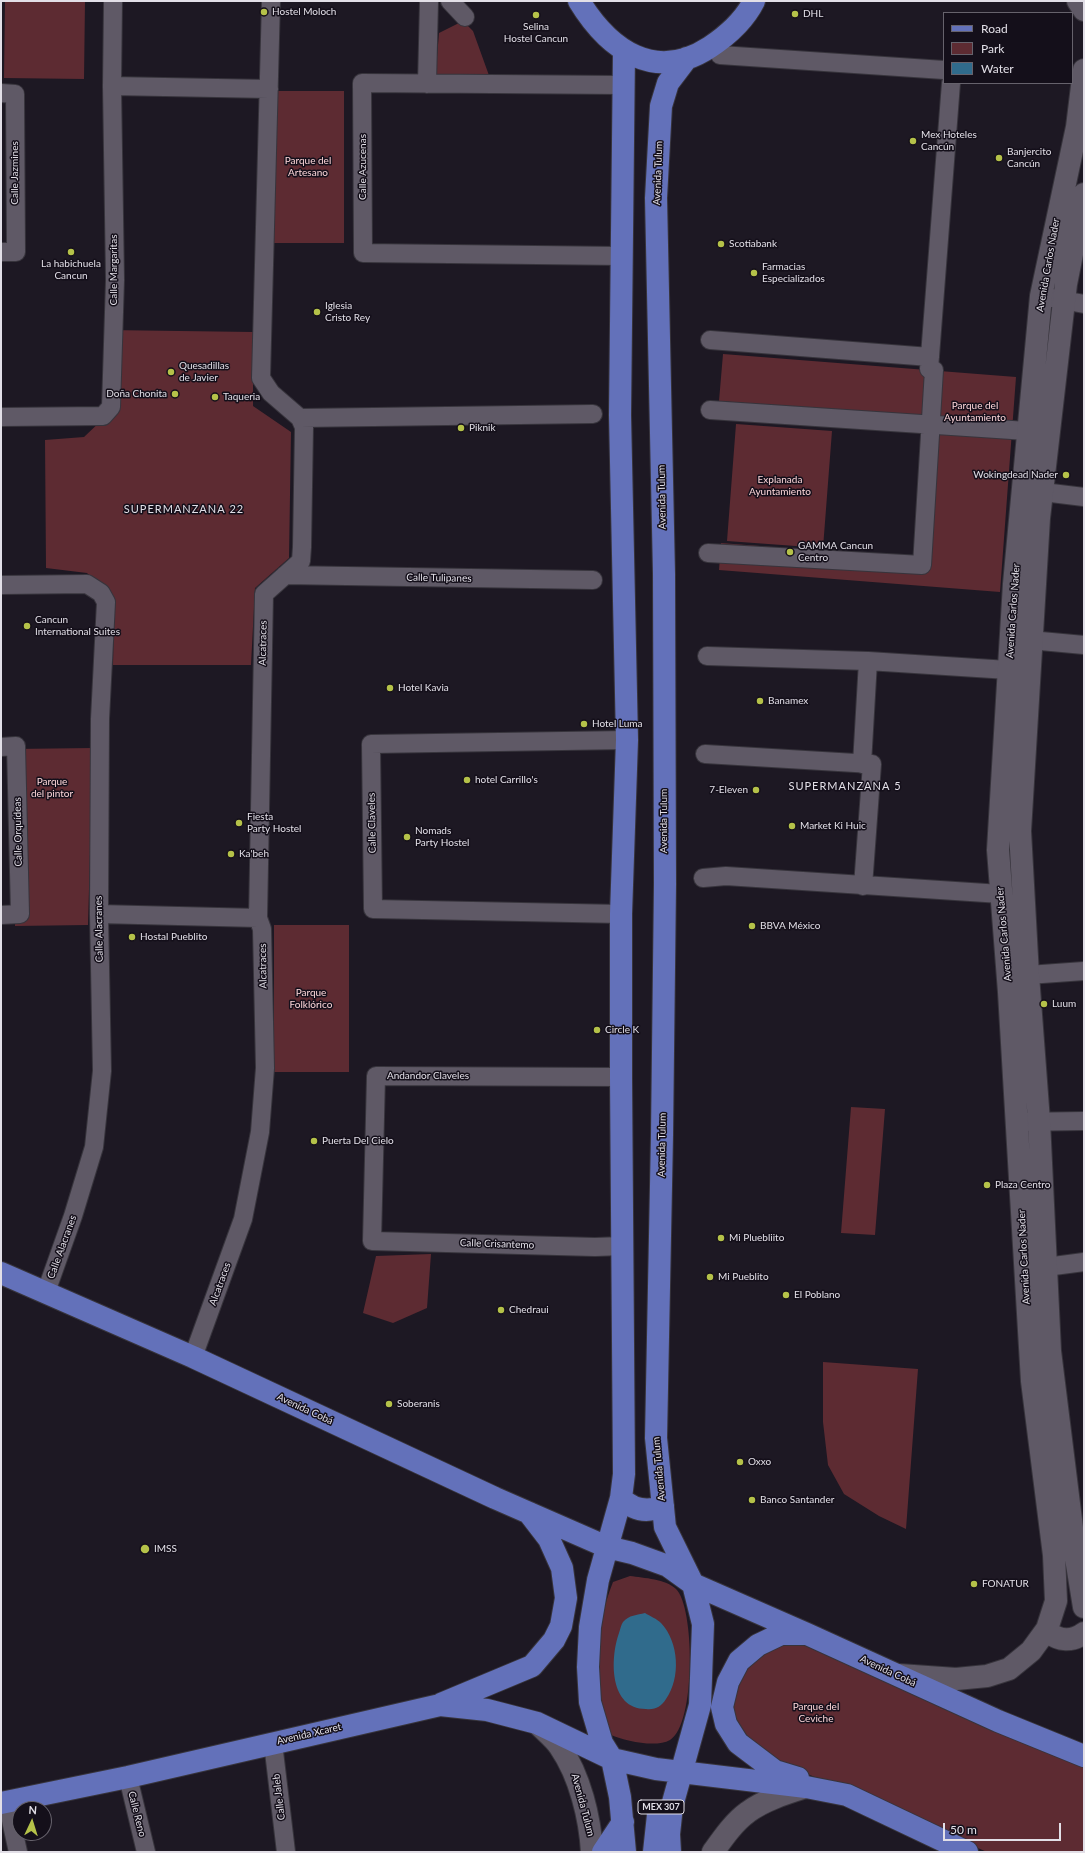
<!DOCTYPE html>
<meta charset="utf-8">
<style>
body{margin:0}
#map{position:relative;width:1085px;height:1853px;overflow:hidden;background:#1d1823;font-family:Lato,sans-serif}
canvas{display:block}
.frame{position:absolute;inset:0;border:2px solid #e2dfe7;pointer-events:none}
.legend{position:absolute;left:943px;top:12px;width:130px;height:72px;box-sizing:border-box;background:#140f1a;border:1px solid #66626c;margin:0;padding:5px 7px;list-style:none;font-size:12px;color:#e2dfe7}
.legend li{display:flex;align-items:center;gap:8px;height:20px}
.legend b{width:20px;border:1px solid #66626c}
.north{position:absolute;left:12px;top:1801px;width:40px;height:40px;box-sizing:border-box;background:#140f1a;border:1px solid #66626c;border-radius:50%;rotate:4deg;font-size:11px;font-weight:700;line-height:16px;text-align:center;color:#e2dfe7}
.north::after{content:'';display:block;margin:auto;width:14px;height:18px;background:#b5c249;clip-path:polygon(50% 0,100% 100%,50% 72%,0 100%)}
.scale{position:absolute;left:943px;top:1823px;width:118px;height:18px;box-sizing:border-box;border:2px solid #e2dfe7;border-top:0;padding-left:5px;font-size:12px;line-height:14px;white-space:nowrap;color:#e2dfe7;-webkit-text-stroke:3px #140f1a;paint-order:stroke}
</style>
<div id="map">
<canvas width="1085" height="1853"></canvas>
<div class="frame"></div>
<ul class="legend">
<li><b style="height:5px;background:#6371ba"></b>Road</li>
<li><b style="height:11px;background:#5d2b32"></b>Park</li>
<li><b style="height:11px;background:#306b8c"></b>Water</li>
</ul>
<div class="north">N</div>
<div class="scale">50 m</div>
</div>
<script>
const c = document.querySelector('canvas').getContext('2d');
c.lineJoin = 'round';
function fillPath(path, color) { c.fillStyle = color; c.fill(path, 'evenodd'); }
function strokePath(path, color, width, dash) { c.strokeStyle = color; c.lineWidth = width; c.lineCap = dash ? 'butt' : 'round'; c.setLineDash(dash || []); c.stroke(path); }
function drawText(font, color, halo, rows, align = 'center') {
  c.font = font + ' Lato,sans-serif'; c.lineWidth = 3; c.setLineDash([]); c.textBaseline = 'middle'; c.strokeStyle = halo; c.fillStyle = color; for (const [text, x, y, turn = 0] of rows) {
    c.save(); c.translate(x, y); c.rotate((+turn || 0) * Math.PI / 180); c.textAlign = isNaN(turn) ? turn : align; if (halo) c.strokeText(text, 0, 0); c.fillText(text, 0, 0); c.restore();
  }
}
fillPath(new Path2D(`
 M5 1H85L84 79 4 78Z
 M459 23 467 25 473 31 491 81 435 80 439 33Z
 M271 91H344V243H271Z
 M107 330 253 332V406L291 432 289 558 255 588 251 665H113L114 600 87 573 46 568 45 440 84 437 104 418Z
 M723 354 1016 377 1000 592 719 570 721 543 927 559 937 418 719 401Z
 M736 424 832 431 823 548 727 541Z
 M93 748 88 925 15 926 13 749Z
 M274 925H349V1072H274Z
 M851 1107 885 1109 875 1235 841 1233Z
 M431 1254 427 1308 393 1323 363 1313 376 1256Z
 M823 1362 918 1369 906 1529 879 1516 844 1494 828 1465 823 1422Z
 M630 1576C644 1578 666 1579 676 1589 695 1607 696 1725 670 1740 656 1748 625 1741 611 1735 592 1687 594 1629 613 1582Z
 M801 1642 1084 1767V1852H987L764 1755C749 1743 731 1727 731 1705 731 1696 734 1686 736 1677L777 1643Z`), '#5d2b32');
fillPath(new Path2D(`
 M645 1613C650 1616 657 1619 661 1623 679 1642 681 1678 666 1699 661 1707 655 1710 646 1709 609 1709 610 1658 619 1633 620 1630 621 1625 623 1622 629 1615 637 1615 645 1613Z`), '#306b8c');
const street = new Path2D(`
 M450 1 465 17
 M720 55 944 70
 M427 84 429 1
 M112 86 269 89
 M1 93 15 94 16 252H1
 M622 256 363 253 362 83 623 85
 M1041 296 1084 304
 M710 340 930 357
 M710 410 1027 431
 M1 417 103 416 111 407 115 280 112 86 113 1
 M300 418 593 414
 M1043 492 1084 497
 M708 553 922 565 934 370 929 369 951 83
 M285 575 593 580
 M1 585 87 584 101 593 106 602 100 719 99 914 102 1071 94 1147 73 1216 46 1292
 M1019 639 1084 645
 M707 656 868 661 1008 670
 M1 747 16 746 20 914 1 915
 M705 754 872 764 863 886
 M862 764 868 661
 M703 878 726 876 1001 894
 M99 914 258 918
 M621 914 373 909 371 744 627 740
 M1028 975 1084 971
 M621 1077 376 1076 372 1241 595 1247 622 1246
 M1017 1122 1084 1121
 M1046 1267 1084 1262
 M193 1357 243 1219 260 1132 265 1068 262 929 258 918 264 594 301 561 302 547 304 427 300 418 271 393 261 378 271 1
 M273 1743 286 1852
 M128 1777 146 1852
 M7 1802 18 1852`);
const secondary = new Path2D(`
 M1078 1 1084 10
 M1084 194 1066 284 1039 518 1020 831 1028 975 1039 1121 1050 1351 1075 1552 1084 1607
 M1047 1629 1048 1632C1059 1641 1072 1642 1084 1633
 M899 1675 956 1679 987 1676 1009 1669 1031 1651 1047 1629 1056 1601 1054 1555 1032 1381 1009 992 998 850 1014 584 1041 296 1077 127 1084 70
 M539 1725C546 1732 555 1739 560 1747 580 1776 590 1818 592 1852
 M713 1852C723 1838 734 1822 748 1812 764 1800 787 1793 806 1787`);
const primary = new Path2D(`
 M579 1C609 50 655 83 710 47 728 35 744 21 754 1
 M624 51 620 415 627 740 621 914V1077L624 1474 621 1498 598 1580 590 1627 588 1667 590 1702 602 1743 612 1759 620 1797 625 1852
 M1 1273 193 1357 495 1498 607 1547 632 1553 668 1566 693 1584 807 1634 998 1721 1084 1756
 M621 1498C633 1510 647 1513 663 1506
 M441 1704 532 1666 554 1640 561 1626 566 1598 562 1568 549 1539 529 1513
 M798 1778 775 1771 738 1743 726 1724 722 1707 728 1682 739 1661 758 1645 781 1634H804
 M1 1803 128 1777 440 1705 487 1710 537 1723 612 1759 656 1769 806 1787 847 1795 967 1852
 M603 1852 623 1822
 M654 1852 658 1815
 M670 1852 669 1834 672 1806 700 1705 703 1624 693 1584 665 1527 656 1438 662 1135 665 884 664 574 656 198 661 106 668 83 687 58`);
strokePath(street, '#37343c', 20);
strokePath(secondary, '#37343c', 24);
strokePath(primary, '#37343c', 24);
strokePath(street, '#5f5966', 18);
strokePath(secondary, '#5f5966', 22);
strokePath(primary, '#6371ba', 22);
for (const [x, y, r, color] of [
 [264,12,4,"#b5c249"],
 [795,14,4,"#b5c249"],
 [536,15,4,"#b5c249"],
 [913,141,4,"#b5c249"],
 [999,158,4,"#b5c249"],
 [721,244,4,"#b5c249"],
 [71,252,4,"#b5c249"],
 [754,273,4,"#b5c249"],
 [317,312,4,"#b5c249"],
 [171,372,4,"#b5c249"],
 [175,394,4,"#b5c249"],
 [215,397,4,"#b5c249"],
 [461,428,4,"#b5c249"],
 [1066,475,4,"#b5c249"],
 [790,552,4,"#b5c249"],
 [27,626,4,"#b5c249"],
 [390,688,4,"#b5c249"],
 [760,701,4,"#b5c249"],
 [584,724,4,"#b5c249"],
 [467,780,4,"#b5c249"],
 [756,790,4,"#b5c249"],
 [239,823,4,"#b5c249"],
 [792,826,4,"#b5c249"],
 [407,837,4,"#b5c249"],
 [231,854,4,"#b5c249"],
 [752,926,4,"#b5c249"],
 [132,937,4,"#b5c249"],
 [1044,1004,4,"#b5c249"],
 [597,1030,4,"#b5c249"],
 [314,1141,4,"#b5c249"],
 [987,1185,4,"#b5c249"],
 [721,1238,4,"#b5c249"],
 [710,1277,4,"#b5c249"],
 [786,1295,4,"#b5c249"],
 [501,1310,4,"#b5c249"],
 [389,1404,4,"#b5c249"],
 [740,1462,4,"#b5c249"],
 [752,1500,4,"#b5c249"],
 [145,1549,5,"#b5c249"],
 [974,1584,4,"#b5c249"]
]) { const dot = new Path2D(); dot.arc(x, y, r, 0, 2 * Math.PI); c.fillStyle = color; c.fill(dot); strokePath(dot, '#140f1a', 1.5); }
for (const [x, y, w] of [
 [661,1807,46]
]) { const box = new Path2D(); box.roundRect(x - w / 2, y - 7, w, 14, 3); c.fillStyle = '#140f1a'; c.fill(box); strokePath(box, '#e2dfe7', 1); }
drawText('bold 9px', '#e2dfe7', null, [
 ["MEX 307",661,1807]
]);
drawText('10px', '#e2dfe7', '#140f1a', [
 ["Hostel Moloch",272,12],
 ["DHL",803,14],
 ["Selina",536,27,"center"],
 ["Hostel Cancun",536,39,"center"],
 ["Mex Hoteles",921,135],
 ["Cancún",921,147],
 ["Banjercito",1007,152],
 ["Cancún",1007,164],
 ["Scotiabank",729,244],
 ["La habichuela",71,264,"center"],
 ["Cancun",71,276,"center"],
 ["Farmacias",762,267],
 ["Especializados",762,279],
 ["Iglesia",325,306],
 ["Cristo Rey",325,318],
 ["Quesadillas",179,366],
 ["de Javier",179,378],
 ["Doña Chonita",167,394,"right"],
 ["Taqueria",223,397],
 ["Piknik",469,428],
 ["Wokingdead Nader",1058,475,"right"],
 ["GAMMA Cancun",798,546],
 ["Centro",798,558],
 ["Cancun",35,620],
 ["International Suites",35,632],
 ["Hotel Kavia",398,688],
 ["Banamex",768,701],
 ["Hotel Luma",592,724],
 ["hotel Carrillo's",475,780],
 ["7-Eleven",748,790,"right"],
 ["Fiesta",247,817],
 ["Party Hostel",247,829],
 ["Market Ki Huic",800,826],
 ["Nomads",415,831],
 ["Party Hostel",415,843],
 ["Ka'beh",239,854],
 ["BBVA México",760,926],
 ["Hostal Pueblito",140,937],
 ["Luum",1052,1004],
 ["Circle K",605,1030],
 ["Puerta Del Cielo",322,1141],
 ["Plaza Centro",995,1185],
 ["Mi Pluebliito",729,1238],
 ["Mi Pueblito",718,1277],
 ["El Poblano",794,1295],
 ["Chedraui",509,1310],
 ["Soberanis",397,1404],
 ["Oxxo",748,1462],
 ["Banco Santander",760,1500],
 ["IMSS",154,1549],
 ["FONATUR",982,1584]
], 'left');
drawText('10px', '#fdd6d9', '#140f1a', [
 ["Parque del",308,161],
 ["Artesano",308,173],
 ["Parque del",975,406],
 ["Ayuntamiento",975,418],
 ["Explanada",780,480],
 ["Ayuntamiento",780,492],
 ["Parque",52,782],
 ["del pintor",52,794],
 ["Parque",311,993],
 ["Folklórico",311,1005],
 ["Parque del",816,1707],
 ["Ceviche",816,1719]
]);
drawText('10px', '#e2dfe7', '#140f1a', [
 ["Calle Azucenas",363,167,-90],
 ["Calle Jazmines",15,173,-90],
 ["Avenida Tulum",658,173,-88],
 ["Avenida Carlos Nader",1048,265,-80],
 ["Calle Margaritas",114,270,-90],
 ["Avenida Tulum",662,497,-91],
 ["Calle Tulipanes",439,578,1],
 ["Avenida Carlos Nader",1013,611,-86],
 ["Alcatraces",263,643,-89],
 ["Avenida Tulum",664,821,-90],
 ["Calle Claveles",372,823,-91],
 ["Calle Orquídeas",18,832,-91],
 ["Calle Alacranes",99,929,-91],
 ["Avenida Carlos Nader",1004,934,-95],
 ["Alcatraces",263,966,-91],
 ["Andandor Claveles",428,1076],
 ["Avenida Tulum",662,1145,-89],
 ["Calle Crisantemo",497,1244,2],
 ["Calle Alacranes",62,1247,-70],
 ["Avenida Carlos Nader",1024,1257,-93],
 ["Alcatraces",220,1284,-70],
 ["Avenida Cobá",305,1409,25],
 ["Avenida Tulum",659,1469,-95],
 ["Avenida Cobá",888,1671,25],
 ["Avenida Xcaret",309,1734,-13],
 ["Calle Jaleb",279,1797,-97],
 ["Avenida Tulum",583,1805,75],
 ["Calle Reno",137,1814,76]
]);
c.letterSpacing = '1px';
drawText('11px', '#e2dfe7', '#140f1a', [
 ["SUPERMANZANA 22",184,509],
 ["SUPERMANZANA 5",845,786]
]);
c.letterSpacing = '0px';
</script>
